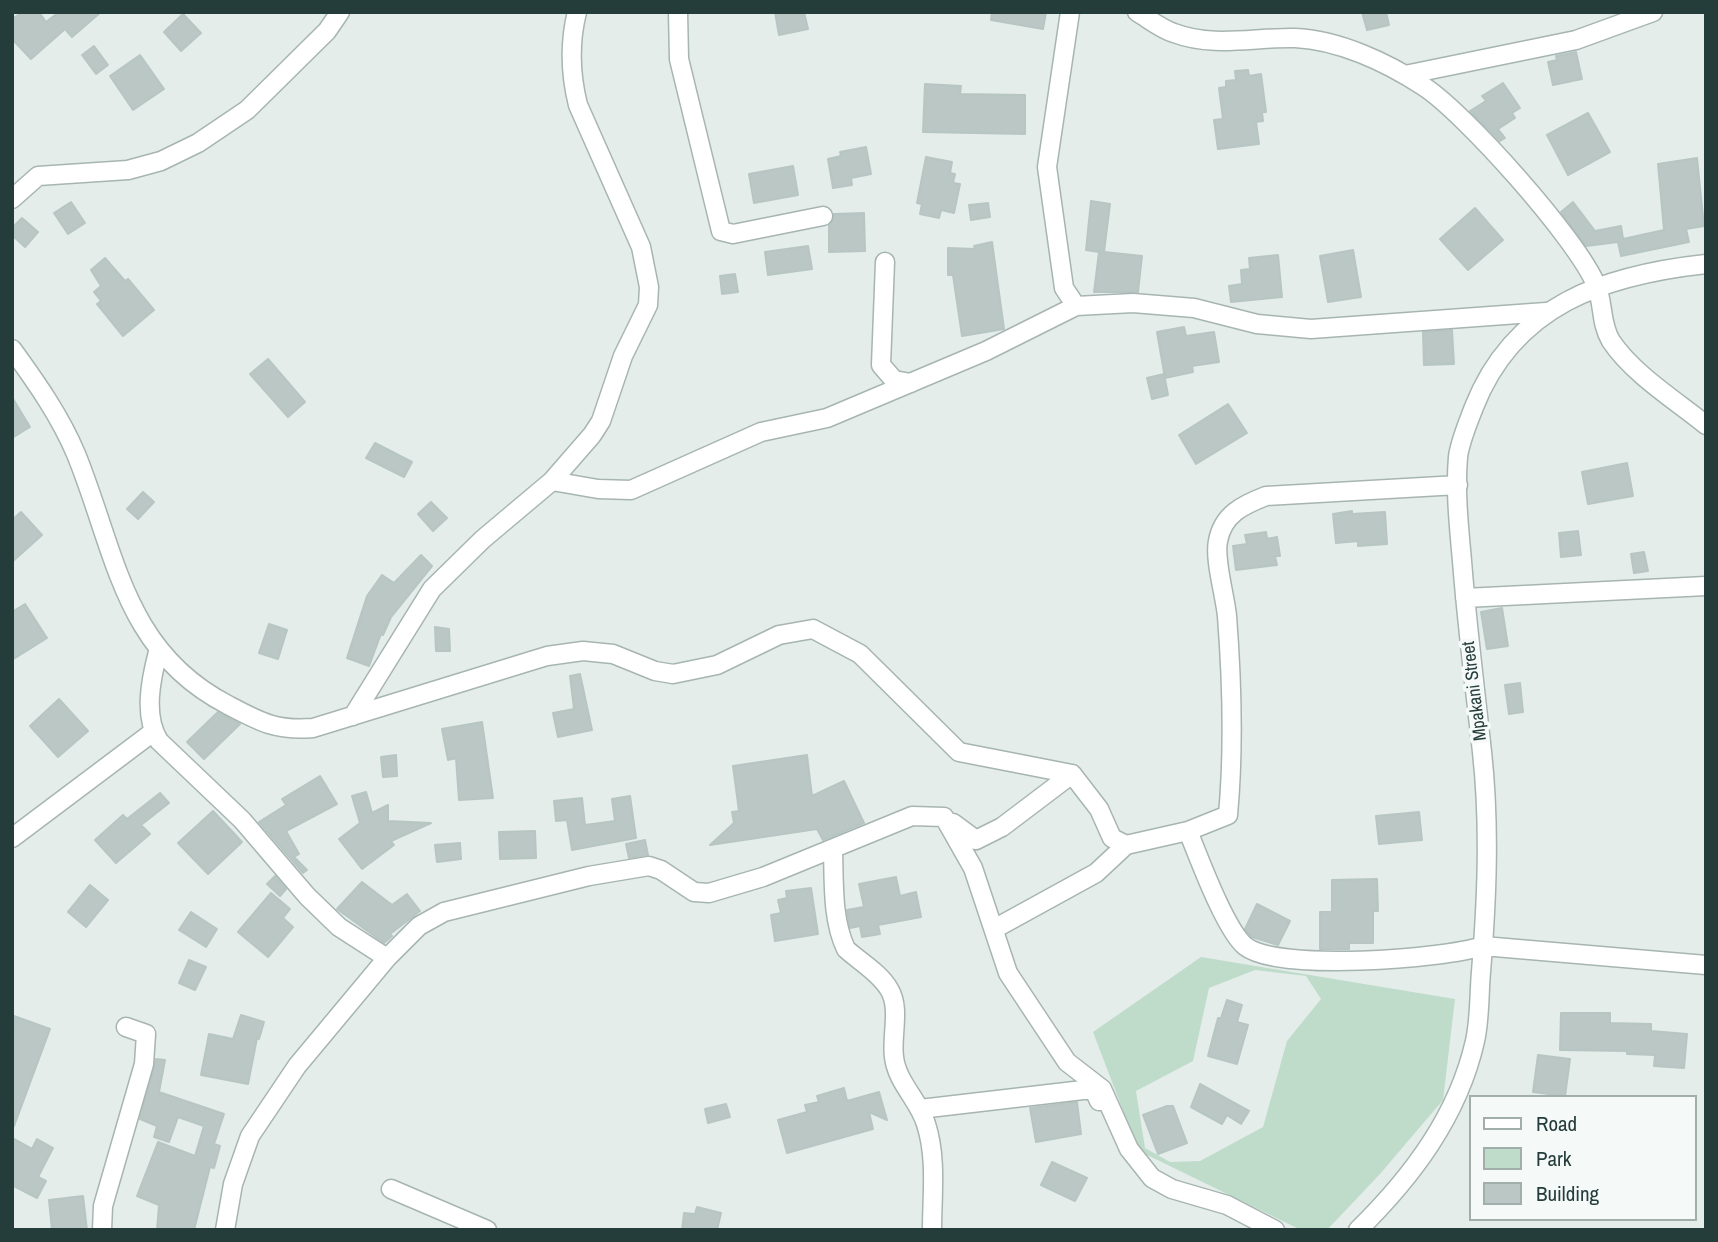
<!DOCTYPE html>
<style>
body{margin:0}
#map{position:relative;width:1718px;height:1242px;overflow:hidden;background:#e4edea;font-family:"Archivo Narrow",sans-serif}
canvas{display:block}
.frame{position:absolute;inset:0;border:14px solid #253d3a;pointer-events:none}
.legend{position:absolute;left:1469px;top:1095px;width:228px;height:126px;box-sizing:border-box;background:#f5f9f8;border:2px solid #a2aeac;margin:0;padding:9px 12px;list-style:none;font-size:21px;color:#253d3a}
.legend li{display:flex;align-items:center;gap:14px;height:35px}
.legend b{width:35px;border:2px solid #a2aeac}
</style>
<div id="map">
<canvas width="1718" height="1242"></canvas>
<div class="frame"></div>
<ul class="legend">
<li><b style="height:9px;background:#fff"></b>Road</li>
<li><b style="height:19px;background:#bfdccb"></b>Park</li>
<li><b style="height:19px;background:#bac7c4"></b>Building</li>
</ul>
</div>
<script>
const c = document.querySelector('canvas').getContext('2d');
c.lineJoin = 'round';
function fillPath(path, color) { c.fillStyle = color; c.fill(path, 'evenodd'); }
function strokePath(path, color, width, dash) { c.strokeStyle = color; c.lineWidth = width; c.lineCap = dash ? 'butt' : 'round'; c.setLineDash(dash || []); c.stroke(path); }
function drawText(font, color, halo, rows, align = 'center') {
  c.font = font + ' "Archivo Narrow",sans-serif'; c.lineWidth = 7; c.setLineDash([]); c.textBaseline = 'middle'; c.strokeStyle = halo; c.fillStyle = color; for (const [text, x, y, turn = 0] of rows) {
    c.save(); c.translate(x, y); c.rotate((+turn || 0) * Math.PI / 180); c.textAlign = isNaN(turn) ? turn : align; if (halo) c.strokeText(text, 0, 0); c.fillText(text, 0, 0); c.restore();
  }
}
fillPath(new Path2D(`
 M1201 957 1455 999 1443 1100 1380 1174 1327 1230H1301L1139 1151 1135 1142 1093 1032ZM1255 970 1306 976 1321 999 1287 1041 1263 1127 1200 1161 1170 1162 1145 1148 1136 1091 1193 1061 1209 988Z`), '#bfdccb');
const building = new Path2D(`
 M23 12H39L46 22 59 12H101L72 37 65 29 31 59 12 39V19Z
 M775 12H804L808 29 779 35Z
 M992 12H1046L1043 29 991 20Z
 M1362 12H1386L1389 25 1367 30Z
 M183 14 201 33 181 51 164 32Z
 M94 46 108 65 96 74 82 55Z
 M1576 52 1582 79 1553 85 1548 62 1557 60 1556 56Z
 M140 55 164 89 133 110 110 76Z
 M1248 70 1249 76 1261 74 1266 112H1262L1263 121 1256 122 1259 144 1218 149 1214 120 1223 119 1219 88 1226 87V81L1236 80 1235 71Z
 M1503 83 1520 108 1512 113 1515 118 1498 129 1505 138 1500 141 1470 111 1486 101 1482 96Z
 M925 84 961 86 960 94 1025 95V134L923 132Z
 M1588 113 1610 152 1568 175 1547 135Z
 M866 147 871 174 851 178 852 185 833 188 828 159 841 156 840 152Z
 M926 157 952 162 950 173 955 174 953 183 960 184 954 213 941 210 939 218 920 214 922 204 917 203Z
 M1697 158 1704 226 1686 229 1689 242 1621 256 1618 242 1586 246 1561 212 1573 202 1595 231 1621 226 1623 239 1664 230 1658 164Z
 M793 166 798 195 754 203 749 174Z
 M1091 201 1110 204 1104 252 1142 256 1138 292H1094L1099 252 1086 250Z
 M71 202 85 223 68 234 54 213Z
 M988 203 990 217 971 220 969 205Z
 M1475 208 1503 240 1468 270 1440 239Z
 M864 213 865 251 829 252V226L834 214Z
 M22 218 38 232 25 247 12 235V228Z
 M992 242 1004 329 962 336 953 275H948V248L975 249 974 246Z
 M808 246 812 269 768 275 765 252Z
 M1353 250 1361 297 1328 302 1320 256Z
 M1278 255 1282 297 1231 302 1229 286 1242 284 1241 270 1250 269 1249 258Z
 M105 258 125 281 128 279 154 310 123 336 97 304 101 301 94 292 101 286 91 270Z
 M735 274 738 292 722 294 720 276Z
 M1184 327 1186 336 1214 332 1219 362 1192 366 1193 372 1165 378 1157 332Z
 M1452 330 1454 364 1424 365 1423 332Z
 M268 359 305 402 288 417 250 374Z
 M1164 374 1168 395 1152 399 1147 378Z
 M12 397 30 427 12 438Z
 M1228 404 1247 433 1196 464 1179 435Z
 M375 443 412 462 404 477 366 458Z
 M1627 463 1633 496 1588 504 1582 472Z
 M143 492 154 502 138 519 127 509Z
 M431 502 447 518 433 531 418 514Z
 M1352 511V514L1385 512 1387 544 1358 546V541L1336 543 1333 514Z
 M21 512 42 535 12 562V520Z
 M1578 531 1581 555 1561 557 1559 533Z
 M1266 532 1267 539 1277 537 1280 556H1275L1277 565 1236 570 1233 546 1247 544 1245 535Z
 M1644 552 1648 571 1634 573 1631 554Z
 M421 555 432 566 391 617 383 635 381 634 369 666 347 658 367 596 382 575 394 583Z
 M25 604 47 638 12 660V612Z
 M1502 608 1508 646 1487 649 1481 612Z
 M269 624 287 630 278 659 259 653Z
 M435 627 449 629 450 651H436Z
 M580 674 592 730 558 737 553 713 574 709 570 676Z
 M1520 683 1523 712 1509 714 1505 685Z
 M59 699 88 731 58 757 30 726Z
 M218 712 240 724 204 759 187 742Z
 M482 722 493 798 459 800 456 758 448 760 442 729Z
 M396 755 397 776 383 777 381 757Z
 M807 755 812 796 844 781 864 823 823 840 817 829 710 845 734 823 732 812 739 811 733 766Z
 M320 776 337 804 286 831 299 854 294 857 307 870 303 873 259 822 286 805 282 799Z
 M366 792 372 813 388 805V821L431 823 391 841 394 845 362 869 339 839 360 823 352 796Z
 M160 793 169 803 141 825 150 834 116 863 95 840 123 815 127 819Z
 M630 796 636 838 572 850 567 820 556 821 554 801 582 798 585 825 615 821 612 799Z
 M213 811 242 842 208 874 178 843Z
 M1419 812 1422 840 1379 844 1376 816Z
 M535 831 536 858 500 859 499 832Z
 M645 840 648 855 629 858 626 844Z
 M460 843 461 859 437 862 435 845Z
 M275 876 286 889 280 896 267 884Z
 M896 877 900 896 916 892 921 917 878 925 880 934 862 937 860 926 850 928 847 910 864 907 859 884Z
 M1377 879 1378 911H1373V943H1349V949H1320V912H1332V880Z
 M362 882 392 905 407 894 420 911 390 934 392 936 384 943 337 909Z
 M90 885 108 900 86 927 68 912Z
 M811 888 818 934 775 941 771 915 781 913 778 900 787 898 786 891Z
 M271 893 290 909 283 918 293 927 268 957 238 932Z
 M1257 904 1290 921 1278 945 1252 937 1245 929Z
 M191 912 217 929 206 947 179 930Z
 M189 960 206 967 195 990 179 983Z
 M1227 1000 1242 1005 1237 1022 1248 1025 1237 1064 1208 1056 1218 1018H1221Z
 M1561 1013H1610V1023L1651 1024V1031L1687 1034 1684 1068 1654 1066 1655 1055 1627 1054V1051L1560 1050Z
 M241 1015 264 1022 259 1039 257 1038 248 1084 201 1075 209 1034 233 1039Z
 M14 1016 50 1029 14 1126 12 1068Z
 M1538 1055 1570 1059 1565 1096 1533 1092Z
 M156 1059 165 1060 159 1092 224 1114 214 1144 220 1146 214 1168 210 1167 194 1230H157L159 1205 137 1196 158 1142 195 1156 204 1126 178 1117 169 1142 154 1137 157 1126 140 1119Z
 M1200 1084 1249 1111 1241 1124 1227 1115 1222 1124 1191 1107Z
 M844 1088 847 1101 879 1092 887 1120 869 1112 873 1129 787 1153 778 1120 807 1112 805 1105 819 1102 817 1096Z
 M1077 1102 1081 1134 1036 1142 1030 1108Z
 M726 1104 730 1117 708 1123 705 1109Z
 M1167 1106H1173L1187 1143 1158 1154 1143 1115Z
 M12 1138 32 1149 37 1139 53 1148 38 1177 46 1181 37 1198 12 1185Z
 M1052 1162 1087 1178 1075 1201 1041 1185Z
 M83 1196 87 1230H52L49 1200Z
 M697 1207 721 1213 717 1230H682L684 1213 695 1214Z`);
fillPath(building, '#bac7c4');
strokePath(building, '#b7c6c2', 2);
const minor = new Path2D(`
 M678 12 679 59 721 231 733 234 823 216
 M1070 12 1047 167 1064 288 1076 306 1133 303 1194 308 1257 324 1311 329 1546 312
 M1137 12C1149 19 1161 29 1174 33 1214 48 1254 37 1295 38 1339 40 1386 62 1423 86 1464 112 1578 240 1596 285 1604 303 1600 323 1611 341 1633 374 1675 400 1706 425
 M1405 75 1576 40 1653 12
 M12 199 38 176 128 170 161 161 198 143 247 110 327 31 340 12
 M885 262 881 365 894 380 911 383
 M12 349C36 382 60 416 76 454 116 552 123 651 228 705 260 722 276 731 313 728L547 656 583 651 613 654 655 671 673 674 717 665 779 635 813 629 860 654 959 752 1072 774
 M552 481 598 489 631 490 761 432 827 418 986 351 1076 306
 M1465 598 1706 586
 M158 652C151 679 143 716 159 741L242 820 307 896 339 927 387 958
 M353 716 432 589 483 539 552 481 592 435 601 421 623 356 648 305 649 287 641 247 578 105C570 73 569 44 577 12
 M953 823 976 840 1002 827 1072 774 1099 809 1112 838 1126 845 1188 831 1228 815C1234 750 1232 681 1227 616 1225 595 1214 559 1218 541 1223 514 1243 505 1266 496L1458 485
 M1188 831C1199 858 1225 929 1245 946 1277 972 1443 959 1483 946L1706 965
 M12 838 153 732
 M833 850C834 882 832 920 846 949 859 961 880 973 889 989 901 1008 891 1036 894 1057 897 1083 919 1100 926 1124 937 1158 932 1195 932 1230
 M994 929 1096 873 1126 845
 M920 1109 1083 1090H1094L1099 1101
 M391 1189 487 1230
 M102 1230 103 1206 144 1064 146 1034 126 1027
 M225 1230 233 1184 250 1136 297 1066 387 958 419 926 444 912 589 876 649 866 661 870 694 892 709 893 763 877 912 816 944 817 973 868 1008 973 1067 1062 1102 1089 1129 1149 1152 1178 1172 1189 1227 1205 1275 1230
 M1358 1230C1412 1177 1458 1116 1475 1041 1480 1019 1479 994 1481 972 1487 898 1490 825 1482 752 1475 688 1467 625 1462 561 1459 527 1455 491 1458 457 1460 441 1468 423 1474 407 1514 305 1604 275 1706 264`);
strokePath(minor, '#a7b5b2', 21);
strokePath(minor, '#fff', 18);
drawText('18px', '#253d3a', '#f5f9f8', [
 ["Mpakani Street",1475,691,-97]
]);
</script>
